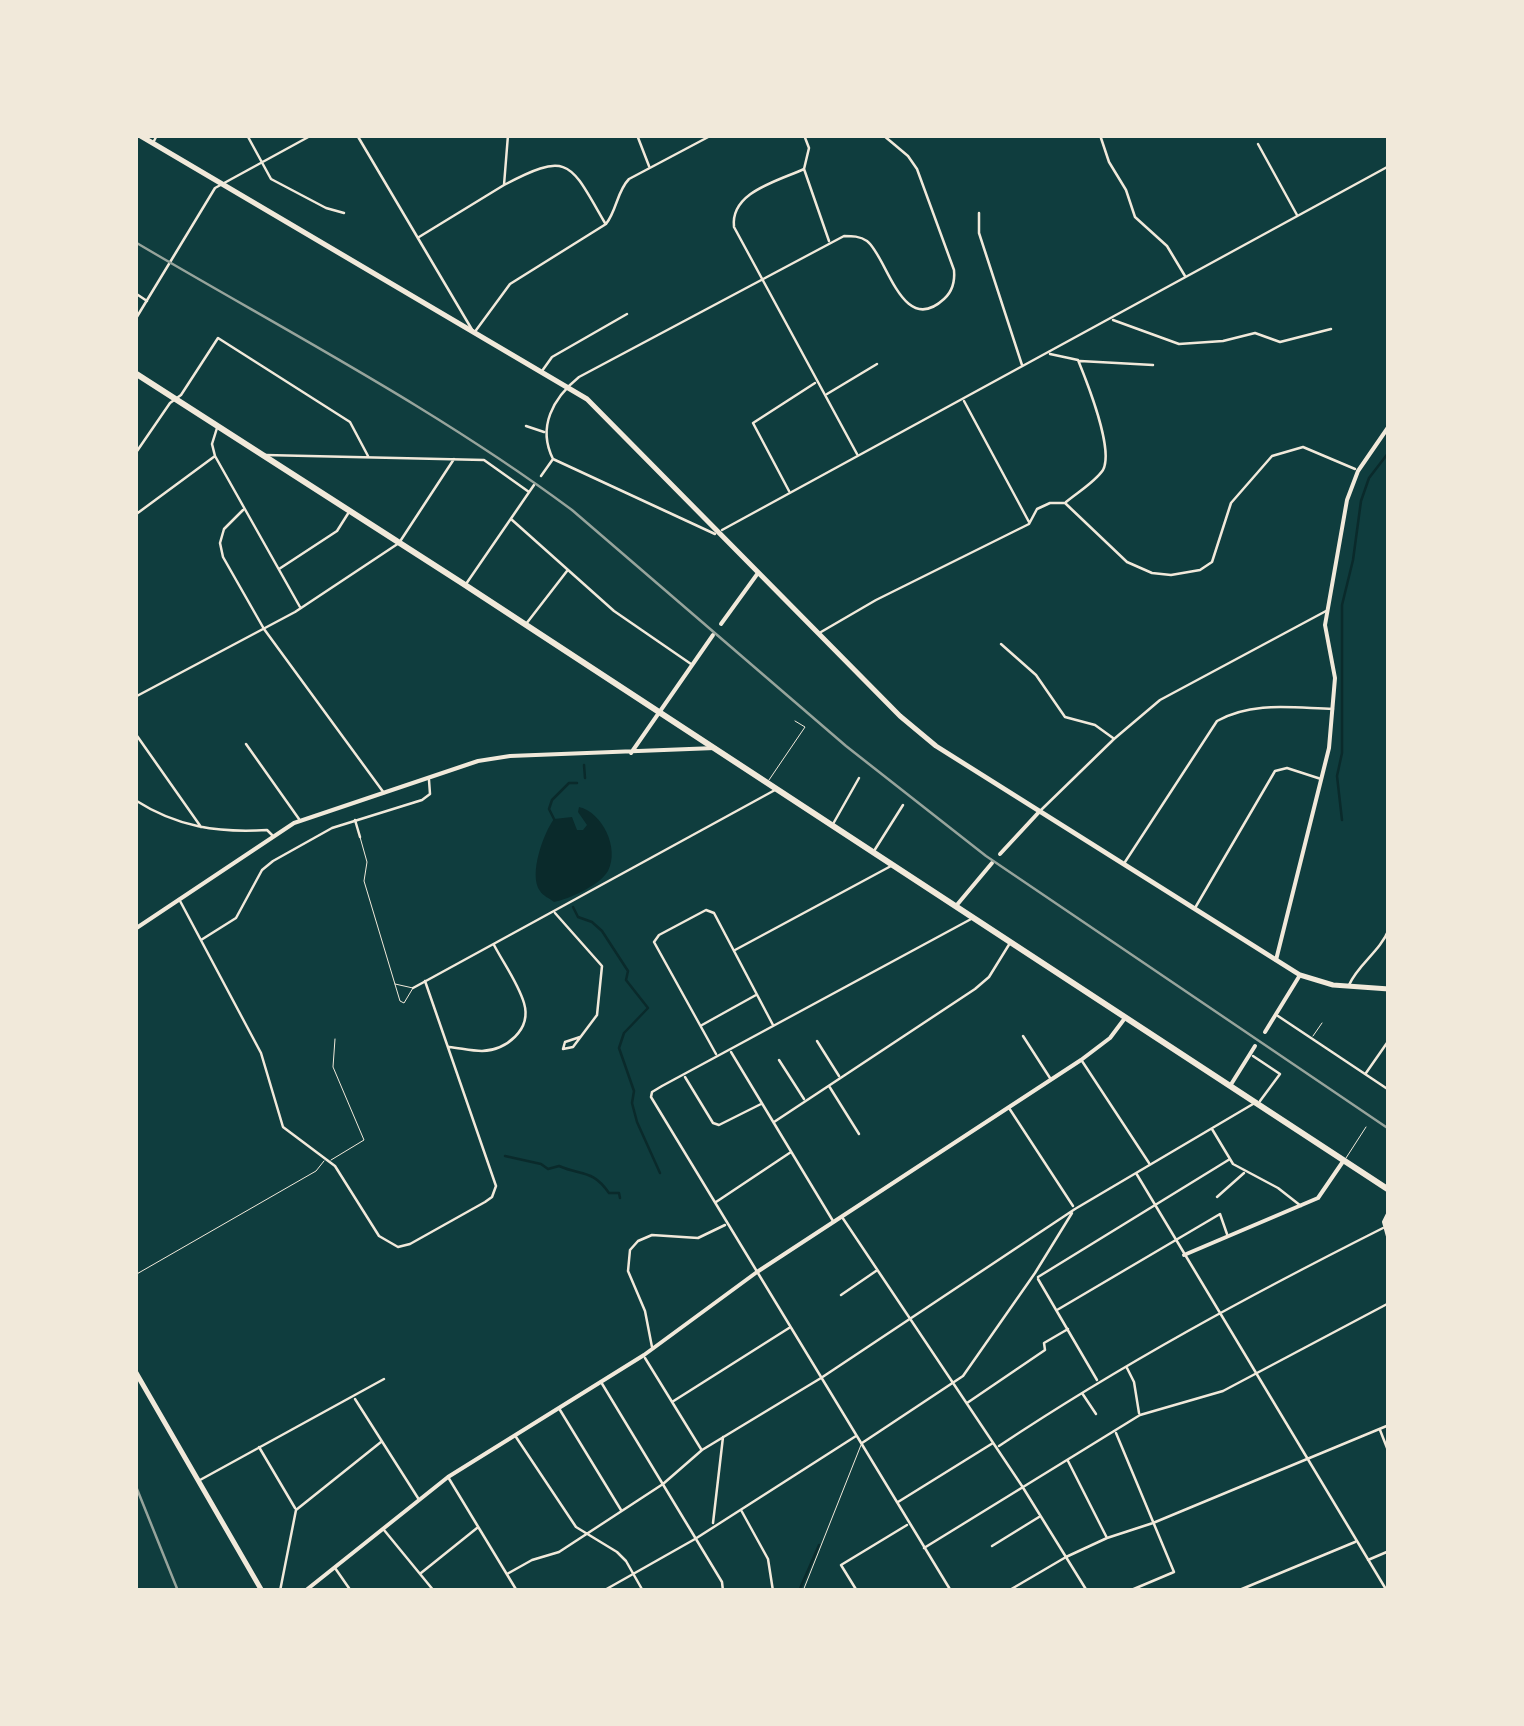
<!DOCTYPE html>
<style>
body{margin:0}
#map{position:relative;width:1524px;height:1726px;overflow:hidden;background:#0f3d3e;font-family:"Space Grotesk",sans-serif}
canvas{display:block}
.frame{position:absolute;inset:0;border:138px solid #f1e9da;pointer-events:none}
</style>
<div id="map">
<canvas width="1524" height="1726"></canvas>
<div class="frame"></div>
</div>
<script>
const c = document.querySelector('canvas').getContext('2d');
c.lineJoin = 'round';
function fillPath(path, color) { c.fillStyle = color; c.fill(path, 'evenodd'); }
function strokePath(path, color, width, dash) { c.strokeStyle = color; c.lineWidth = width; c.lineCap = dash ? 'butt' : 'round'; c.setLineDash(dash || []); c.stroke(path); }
fillPath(new Path2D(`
 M579 807C602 812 620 848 608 871 599 886 569 899 554 902 549 898 543 896 540 891 528 875 544 832 554 819L572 817 577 830H583L587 825 578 812Z`), '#0a2a2b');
strokePath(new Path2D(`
 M584 765 585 778
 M554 819 549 809 552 800 569 783H577
 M1342 820 1337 776 1342 753V605L1353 560 1361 501 1369 478 1389 452
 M573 907 578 917 592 922 602 931 628 971 626 980 648 1008 624 1033 619 1048 634 1091 632 1103 637 1122 660 1173
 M505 1156 541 1164 548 1169 559 1166C582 1176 592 1169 609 1193H619L620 1198
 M799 1591 819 1545`), '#0a2a2b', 2.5);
strokePath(new Path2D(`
 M769 780 805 727 795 721
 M360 837 367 862 364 881 400 1001 404 1003 413 988 395 984
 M1313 1036 1322 1023
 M1346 1158 1366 1127
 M331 1160 364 1140 333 1067 335 1039
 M135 1275 316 1171 324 1161
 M803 1591 861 1445`), '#f1e9da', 1);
strokePath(new Path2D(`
 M247 135 271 179 326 208 344 213
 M357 135 474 333 510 284 606 224C617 210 617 191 629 179L712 135
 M637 135 649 166
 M804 135 809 148 804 169 829 241
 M1100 135 1109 162 1126 190 1135 217 1167 246 1185 276
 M153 143 157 135
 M1258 144 1297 215
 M804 169C778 181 730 192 734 227L857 454
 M504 185C570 150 570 163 605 223
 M979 213V233L1022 365
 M419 237 504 185 508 135
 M135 293 147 301
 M135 320 215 188 312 135
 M1113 320 1179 344 1223 341 1255 333 1280 342 1331 329
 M1050 354 1078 360C1087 382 1114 450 1103 470 1095 482 1078 492 1066 502
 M1080 361 1153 365
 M542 371 552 357 627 314
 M827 394 877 364
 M964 401 1029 522
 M526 426 544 432
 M135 454 170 403 181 395 218 338 350 422 368 456
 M265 455 484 460 529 492
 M215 456 300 607
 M553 459 715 534
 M541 476 553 459C537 427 553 398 579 377L844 236C852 236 860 236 867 241 887 256 902 338 944 299 953 291 955 281 954 270L917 169 908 156 883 135
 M789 491 753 423 815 383
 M243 510 224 529 220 543 223 557 264 629 384 793
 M135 515 215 456 212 444 217 428
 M511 519 614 611 691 664
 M722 530 1389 166
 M279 569 337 531 349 512
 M466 584 534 485
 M526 624 567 571
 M821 632 876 600 1029 524 1037 509 1050 503H1065L1127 562 1152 573 1171 575 1200 570 1212 562 1231 503 1272 456 1303 447 1355 469
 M1001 644 1036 675 1065 717 1095 725 1113 738
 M135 697 295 612 399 543 454 459
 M135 733 201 827
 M246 744 299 819
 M135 800C177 827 218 833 267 830L272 835
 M1040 811 1114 739 1160 700 1326 611
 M355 820 360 837
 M833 824 859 778
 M874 851 903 805
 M1125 862 1217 721C1253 701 1293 708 1333 709
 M179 899 261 1053 283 1127 335 1166 379 1236 398 1247 410 1244 485 1202 492 1197 496 1186 425 981
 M1195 908 1275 771 1287 768 1321 779
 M555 913 602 966 597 1015 573 1047 563 1049 565 1042 580 1037
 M201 940 236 918 262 870 273 861 332 828 422 800 430 794 429 780
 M735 950 891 866
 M1349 985C1358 964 1380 952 1389 929
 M413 988 775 790
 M1278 1016 1389 1090
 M702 1025 756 995
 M1023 1036 1050 1078
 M817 1041 839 1076
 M449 1047C460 1048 471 1051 482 1051 506 1050 532 1030 524 1003 518 983 504 964 494 945
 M731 1052 833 1221
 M716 1054 654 942 659 935 706 910 714 913 773 1025
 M1253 1056 1280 1074 1260 1101
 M779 1060 804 1099
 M1082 1061 1149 1163
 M1366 1073 1389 1040
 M685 1077 713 1123 719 1125 761 1104
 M829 1086 859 1134
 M1009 1108 1073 1206
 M774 1122 975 989 989 977 1010 943
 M1212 1129 1233 1164 1278 1188 1301 1206
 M1136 1173 1387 1591
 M1217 1197 1244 1173
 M716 1202 791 1152
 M842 1217 1022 1486 1087 1591
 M1038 1277 1230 1159
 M1038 1279 1097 1380
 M841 1295 876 1271
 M1057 1310 1220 1214 1227 1234
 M652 1347 645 1311 628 1271 630 1250 638 1241 652 1235 698 1238 725 1225
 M645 1358 701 1449
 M1127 1368 1134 1382 1139 1413
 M601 1382 722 1582 723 1591
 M1082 1393 1096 1414
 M355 1399 418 1498
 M672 1402 789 1328
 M967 1403 1045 1350 1044 1343 1068 1329
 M560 1410 621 1510
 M1380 1430 1389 1453
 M1116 1433 1174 1572 1129 1591
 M516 1437 576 1527 617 1552 626 1561 643 1591
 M862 1443 963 1376 1035 1273 1072 1213
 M999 1446C1122 1364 1252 1294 1383 1228
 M259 1447 295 1508
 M1068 1461 1107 1538
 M448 1477 517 1591
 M200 1480 384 1379
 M898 1502 993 1443
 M741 1510 768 1559 773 1591
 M713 1523 723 1437
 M384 1530 434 1591
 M992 1546 1039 1517
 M924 1548 1140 1415 1223 1391 1389 1303
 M1368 1560 1389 1551
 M335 1568 351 1591
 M421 1573 477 1528
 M507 1574 532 1560 559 1552 663 1484 702 1450 821 1378 1075 1209 1253 1104
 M280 1591 296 1510 381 1442
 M603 1591 695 1539 856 1436
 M857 1591 841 1565 907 1525
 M951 1591 651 1097 652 1092 662 1086 973 918
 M1008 1591 1066 1557 1107 1538 1153 1523 1389 1425
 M1237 1591 1355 1542`), '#f1e9da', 2.5);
strokePath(new Path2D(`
 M721 624 758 573
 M631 753 713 635
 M1000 854 1039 812
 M956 906 992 863
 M135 929 294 823 478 761 510 756 715 748
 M1276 960 1329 748 1335 678 1325 625 1347 500 1358 471 1389 426
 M1265 1032 1300 975
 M1230 1086 1255 1046
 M1389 1212 1384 1222 1389 1240
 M1184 1255 1318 1198 1344 1160
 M305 1591 448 1477 644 1355 757 1272 1081 1060 1110 1038 1125 1018`), '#f1e9da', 4);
strokePath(new Path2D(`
 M139 135 587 399 900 716 936 746 1300 975 1333 985 1389 989
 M135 1371 262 1591`), '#f1e9da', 5);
strokePath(new Path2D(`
 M135 373 462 583 1389 1190`), '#f1e9da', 6);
strokePath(new Path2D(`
 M135 1484 178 1591`), '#97a49c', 2.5);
strokePath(new Path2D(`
 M135 242C282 329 435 408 572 510L846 746 986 856 1389 1129`), '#97a49c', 2.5);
</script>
